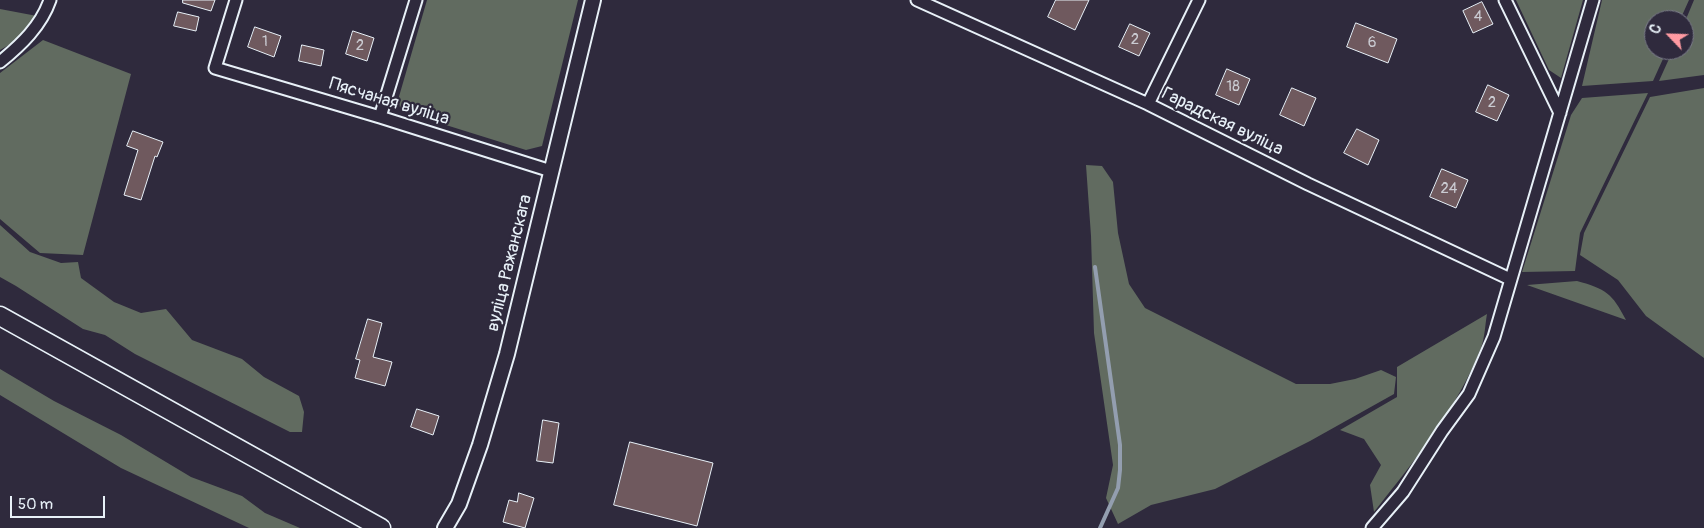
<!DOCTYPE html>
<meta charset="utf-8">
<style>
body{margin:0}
#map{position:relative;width:1704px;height:528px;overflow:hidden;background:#2f2a3d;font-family:Pangolin,sans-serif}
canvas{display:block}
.north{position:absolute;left:1644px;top:10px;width:50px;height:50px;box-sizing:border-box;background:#2f2a3d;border:1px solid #797a88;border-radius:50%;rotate:294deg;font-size:14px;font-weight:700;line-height:20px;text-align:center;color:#e8f1f8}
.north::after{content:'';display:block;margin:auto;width:18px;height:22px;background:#ff9aa2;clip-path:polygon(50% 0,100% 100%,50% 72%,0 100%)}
.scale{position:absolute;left:10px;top:496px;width:95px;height:22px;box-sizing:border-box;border:2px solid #e8f1f8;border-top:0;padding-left:6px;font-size:15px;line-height:18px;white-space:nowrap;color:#e8f1f8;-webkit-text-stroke:4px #2f2a3d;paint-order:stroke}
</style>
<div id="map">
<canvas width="1704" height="528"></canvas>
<div class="north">С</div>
<div class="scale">50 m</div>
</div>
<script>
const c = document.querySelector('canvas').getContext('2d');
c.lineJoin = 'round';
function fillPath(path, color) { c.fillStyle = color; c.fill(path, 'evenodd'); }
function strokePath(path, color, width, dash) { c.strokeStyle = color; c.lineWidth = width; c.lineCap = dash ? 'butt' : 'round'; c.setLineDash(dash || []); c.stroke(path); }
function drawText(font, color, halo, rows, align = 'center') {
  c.font = font + ' Pangolin,sans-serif'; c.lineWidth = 4.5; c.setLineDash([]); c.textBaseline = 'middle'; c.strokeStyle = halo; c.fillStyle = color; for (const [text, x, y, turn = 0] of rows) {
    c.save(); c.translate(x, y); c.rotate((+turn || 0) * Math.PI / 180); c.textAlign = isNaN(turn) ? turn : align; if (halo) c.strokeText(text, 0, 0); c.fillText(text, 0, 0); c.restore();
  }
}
fillPath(new Path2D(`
 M427 0H578L542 146 526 150 401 111 398 100Z
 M1516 0H1583L1561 78 1549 70Z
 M1602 0H1689L1680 20H1654V50H1667L1653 81 1582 86Z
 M1694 0H1704V75L1659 81 1673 50H1684V24Z
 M0 9 37 16 14 42 0 50Z
 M43 40 131 74 83 255 40 253 0 219V73Z
 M1704 88V358L1646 316 1618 280 1580 255 1584 233 1650 97Z
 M1648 93 1580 233 1575 271 1522 272 1571 115 1582 98Z
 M1086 165 1102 166 1113 182 1118 233 1129 284 1145 308 1296 384H1330L1355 379 1381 370 1396 377 1394 394 1310 441 1215 489 1151 505 1118 524 1106 498 1113 465 1094 333 1091 236Z
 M0 225 30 252 61 263 78 262 81 278 114 302 141 313 166 309 192 340 242 359 264 377 299 396 304 412 302 432H290L135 354 105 335 83 329 16 286 0 277Z
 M1577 281C1606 289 1612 293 1626 320L1527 285Z
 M1487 314C1485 325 1485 337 1481 348 1457 409 1414 461 1374 512L1370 485 1381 465 1364 439 1340 430 1397 397V367Z
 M0 369 54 401 121 435 191 477 242 496 265 513 300 528H249L121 468 0 395Z`), '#616b60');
strokePath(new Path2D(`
 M1095 267 1120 445V470L1118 488 1100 528`), '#939eaf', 4);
const building = new Path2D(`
 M183 0H215L211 11 183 3Z
 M1056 0H1089L1075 30 1048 17Z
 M1482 2 1493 24 1473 33 1463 11Z
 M178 12 199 17 196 31 174 26Z
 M1356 23 1397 39 1388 63 1347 47Z
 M1130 24 1150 33 1139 56 1119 47Z
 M255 27 281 36 274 57 248 47Z
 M353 31 374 38 367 61 346 54Z
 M302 45 324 50 321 66 299 61Z
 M1227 69 1250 79 1239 105 1216 95Z
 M1488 85 1509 95 1497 121 1476 112Z
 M1292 88 1316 98 1304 126 1280 115Z
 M1357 129 1379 140 1368 165 1344 153Z
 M133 131 163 142 157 157 155 156 141 200 124 195 138 150 127 146Z
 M1442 169 1468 180 1456 208 1430 197Z
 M368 319 382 323 373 357 392 362 385 386 355 378 360 360 356 359Z
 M417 409 439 416 433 435 411 427Z
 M543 420 559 423 553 463 537 461Z
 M630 442 713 463 697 526 614 505Z
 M519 493 534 498 525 528 503 522 509 500 517 502Z`);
fillPath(building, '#6f595e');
strokePath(building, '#e8f1f8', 1);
const minor = new Path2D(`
 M236 0 215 68 380 117 551 171
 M917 0 1148 104 1308 184 1510 279
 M1505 0 1560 113
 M0 62C21 45 41 26 50 0
 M1148 104 1199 0
 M380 117 416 0
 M1372 528 1403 492 1442 431 1469 394 1494 337 1593 0`);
const tertiary = new Path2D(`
 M445 528 459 504 480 445 507 354 593 0`);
const primary = new Path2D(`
 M0 316 381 528`);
strokePath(minor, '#e8f1f8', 15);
strokePath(tertiary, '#e8f1f8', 18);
strokePath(primary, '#e8f1f8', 21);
strokePath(minor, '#2f2a3d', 11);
strokePath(tertiary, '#2f2a3d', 14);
strokePath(primary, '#2f2a3d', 18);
drawText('15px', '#cacbd2', null, [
 ["4",1478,17],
 ["2",1135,40],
 ["1",265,42],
 ["6",1372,43],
 ["2",360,46],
 ["18",1233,87],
 ["2",1492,103],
 ["24",1449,189]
]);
drawText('18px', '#e8f1f8', '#2f2a3d', [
 ["Пясчаная вуліца",389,102,17],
 ["Гарадская вуліца",1222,122,26],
 ["вуліца Ражанскага",510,263,-76]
]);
</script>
